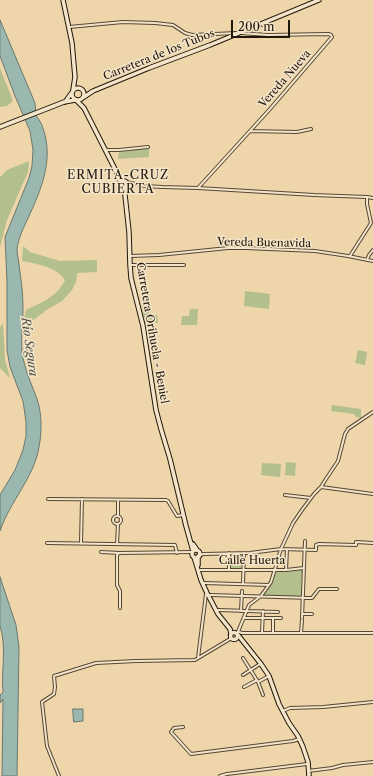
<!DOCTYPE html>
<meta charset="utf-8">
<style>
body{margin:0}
#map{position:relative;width:373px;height:776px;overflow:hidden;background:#eed6aa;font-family:"Libre Caslon Text",serif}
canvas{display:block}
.scale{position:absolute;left:231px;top:20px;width:59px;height:18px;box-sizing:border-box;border:2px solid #20170c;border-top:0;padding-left:5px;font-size:12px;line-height:14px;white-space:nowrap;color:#20170c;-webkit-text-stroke:3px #f4e4c8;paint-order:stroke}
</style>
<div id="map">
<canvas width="373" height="776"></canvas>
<div class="scale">200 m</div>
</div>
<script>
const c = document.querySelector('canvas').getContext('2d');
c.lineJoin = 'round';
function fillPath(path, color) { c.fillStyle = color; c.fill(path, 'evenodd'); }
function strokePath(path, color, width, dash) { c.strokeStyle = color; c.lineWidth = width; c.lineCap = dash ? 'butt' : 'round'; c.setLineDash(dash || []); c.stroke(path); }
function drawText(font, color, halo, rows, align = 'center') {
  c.font = font + ' "Libre Caslon Text",serif'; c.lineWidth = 3; c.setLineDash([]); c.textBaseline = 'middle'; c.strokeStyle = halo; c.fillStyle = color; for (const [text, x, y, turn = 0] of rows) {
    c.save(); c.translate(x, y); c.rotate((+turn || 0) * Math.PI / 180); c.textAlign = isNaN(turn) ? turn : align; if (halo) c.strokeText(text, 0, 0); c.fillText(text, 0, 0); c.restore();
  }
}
fillPath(new Path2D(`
 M0 68 13 101 7 106 0 107Z
 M149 148V157L118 159 119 152Z
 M29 161 28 172 7 220 0 247V177L7 170Z
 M23 246 30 252 60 261 97 260V272L77 273 76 282 72 290 62 301 48 309 28 324 24 319 26 310C41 303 58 296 65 280 55 266 37 264 22 261Z
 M245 291 270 294 269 309 244 306Z
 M151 304 149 314 157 315 158 323H144L142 305Z
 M190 309H198L197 325H181L182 316H189Z
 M3 323 5 359 10 378 0 368V327Z
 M358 350 367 352 365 365 355 363Z
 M332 405 361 409V418L356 417 354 414 331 411Z
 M286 462 296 463 295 476 285 475Z
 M262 463 281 464 280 477 261 475Z
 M230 555H242V569H230Z
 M302 570 301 597 263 595C270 589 273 581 276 572Z`), '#b3bf8c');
const water = new Path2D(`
 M0 20 35 103 36 116C41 121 43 128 45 135 52 163 41 190 29 216 24 227 18 238 17 250 17 255 19 260 19 265 21 279 23 293 23 307 23 325 20 341 23 358 26 373 32 385 37 399 42 413 42 432 39 447 34 478 10 501 0 531V495L15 470 23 450 26 436V422L23 401 10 367 7 350V282L5 237 29 178 32 166 33 150 30 131 15 96 0 56Z
 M0 577 16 625 19 647 17 776H2L3 699 0 703V695L3 692C1 670 7 647 0 626Z
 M73 709H83V721L74 722Z`);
fillPath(water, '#9ab8af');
strokePath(water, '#69786e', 1);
const street = new Path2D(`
 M69 27 123 22 155 23 173 25 185 33 192 35 237 33
 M250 131 297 132 311 129
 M105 150H119L148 147
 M126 182 145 186 162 187 198 188 314 195 367 197V204L371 223 350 256
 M198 188 270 109 332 37 331 35 329 34 268 35 241 33
 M367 197 373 198
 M130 256 159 255 228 248H246L315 251 348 256 373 261
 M367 260 369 255 373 250
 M130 265H184
 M321 487 373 494
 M285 495 311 498
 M48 499 166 500 168 501 177 516 183 515
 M118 516V500
 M113 520a4 4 0 1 1 8 0a4 4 0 1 1-8 0Z
 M47 543 175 545 177 553
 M81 543 82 499
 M117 544 118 524
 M101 552 119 553
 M229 553V569
 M199 555 204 554 250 553 281 549 316 550V545L319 544 356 545V542L373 543
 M200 570H286L304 568
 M286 570 287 549
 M204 583 269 585
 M243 584 244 553
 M210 595 312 598 319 589H337
 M120 608V591L117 585V555L119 553 192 552
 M218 610 278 612
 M241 611 242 591
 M302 614H312
 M244 618H281
 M302 618 305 541
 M239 632 242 633H373
 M262 632 263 611
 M273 632V618
 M301 633 302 620
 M237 634 249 605 261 596 271 582 281 549 293 523 302 510 314 494 321 487 324 482 338 461 345 434 348 429 373 412
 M198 658 206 594
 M243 658 258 682 263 695
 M243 675 260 664
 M258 682 269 676
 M244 687 257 680
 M283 711 290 708 323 707 373 702
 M183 727 174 728 171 732 191 754 293 741 299 739
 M308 771 332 768 343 765 373 762
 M59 776 47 746 42 702 54 694 55 687 54 676 96 663 136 661 195 660 230 639H233
 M220 776 227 774 307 764`);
const secondary = new Path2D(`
 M63 0 72 43 75 77 73 90
 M72 94a6 6 0 1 1 12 0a6 6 0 1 1-12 0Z
 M84 97 93 91 149 68 210 45 319 0
 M76 100 84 108 118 175 121 184
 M65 102 73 91
 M0 127 64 102 75 100
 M121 184a3 3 0 1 1 6 0a3 3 0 1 1-6 0Z
 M126 187 125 195 129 232 130 265 131 278 143 326 156 410 161 429 170 459 186 526 193 551
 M193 544 197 550
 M192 554a4 4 0 1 1 8 0a4 4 0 1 1-8 0Z
 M198 556V565
 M194 557 201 580 207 593 218 614 230 629 231 634
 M230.5 636a3.5 3.5 0 1 1 7 0a3.5 3.5 0 1 1-7 0Z
 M238 635 261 664 269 676 279 704 289 723 298 736 303 747 308 762 309 776`);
strokePath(street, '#544734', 4);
strokePath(secondary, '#20170c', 5.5);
strokePath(street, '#f4e4c8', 2);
strokePath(secondary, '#f4e4c8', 3.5);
drawText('11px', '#20170c', '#f4e4c8', [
 ["Carretera de los Tubos",159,55,-22],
 ["Vereda Nueva",285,79,-49],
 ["Vereda Buenavida",264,243,1],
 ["Carretera Orihuela - Beniel",152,333,80],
 ["Calle Huerta",252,561]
]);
c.letterSpacing = '1px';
drawText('12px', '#20170c', '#f4e4c8', [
 ["ERMITA-CRUZ",118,176],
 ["CUBIERTA",118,190]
]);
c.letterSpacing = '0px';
drawText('italic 12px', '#4b4f45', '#f4e4c8', [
 ["Río Segura",29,347,82]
]);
</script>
